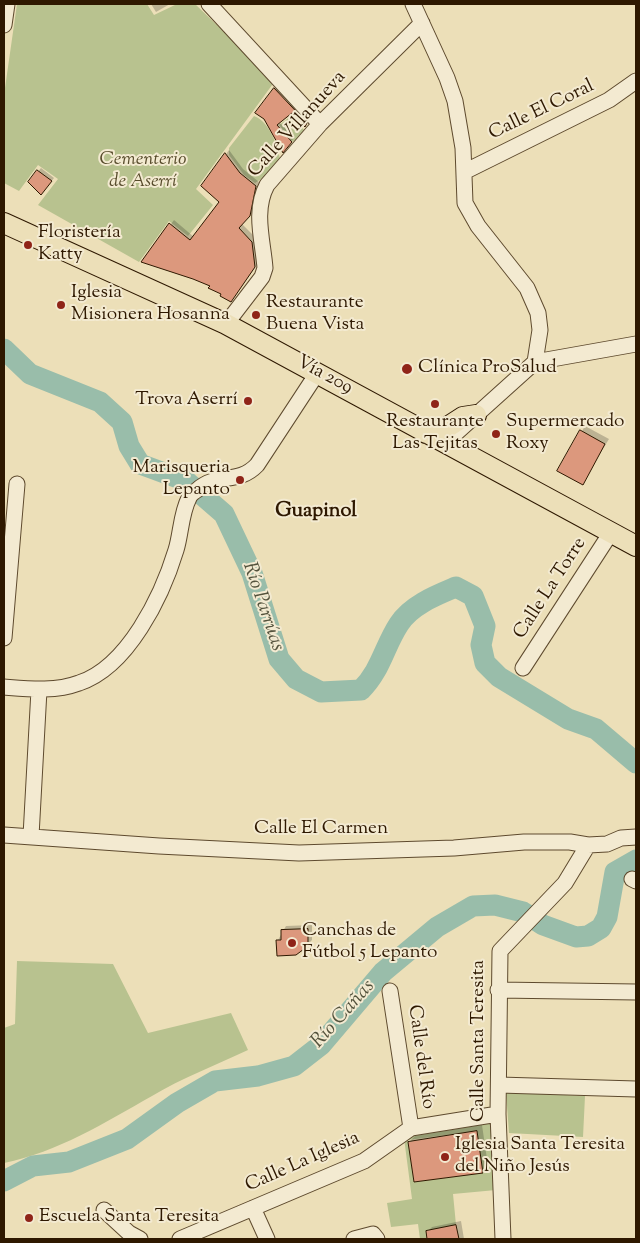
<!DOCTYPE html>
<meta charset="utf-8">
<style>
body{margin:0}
#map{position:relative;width:640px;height:1243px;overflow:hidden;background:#ecdfb8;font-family:"Sorts Mill Goudy",serif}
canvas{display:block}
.frame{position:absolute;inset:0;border:5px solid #2e1800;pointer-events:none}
</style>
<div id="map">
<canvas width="640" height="1243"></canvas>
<div class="frame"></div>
</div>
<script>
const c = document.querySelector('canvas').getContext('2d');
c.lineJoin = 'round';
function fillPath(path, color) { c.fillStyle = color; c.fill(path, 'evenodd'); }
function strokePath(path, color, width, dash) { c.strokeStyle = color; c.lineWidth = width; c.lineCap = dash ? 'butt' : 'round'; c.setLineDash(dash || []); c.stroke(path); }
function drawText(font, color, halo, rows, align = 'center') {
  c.font = font + ' "Sorts Mill Goudy",serif'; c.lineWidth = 4; c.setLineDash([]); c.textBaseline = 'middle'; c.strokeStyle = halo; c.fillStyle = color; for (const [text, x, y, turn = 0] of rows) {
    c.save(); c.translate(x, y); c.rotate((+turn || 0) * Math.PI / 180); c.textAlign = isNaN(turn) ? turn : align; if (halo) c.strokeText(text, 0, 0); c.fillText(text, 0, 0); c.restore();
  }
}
fillPath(new Path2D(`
 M17 4H147L154 15 177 4H195L275 81 196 189 213 205 188 236 169 221 139 262 38 205 58 179 38 165 19 191 4 183V95Z
 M254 116C269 121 278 146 280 159L272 172 255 183 244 175 229 155V148Z
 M291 116 305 131 293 142 279 125Z
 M17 961 113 964 148 1033 231 1013 248 1050C216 1065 182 1078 152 1096 104 1123 58 1152 4 1163V1028L15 1024Z
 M506 1092 585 1096 583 1137 509 1133Z
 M488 1120H491L496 1190 453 1194 456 1225 426 1231 427 1239H420L418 1224 391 1227 387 1203 412 1199 404 1138ZM476 1131 482 1173 414 1182 408 1140Z`), '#b8c28f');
fillPath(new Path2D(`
 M151 4H170L156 12Z
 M277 86 308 122 305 125 292 111 279 122 294 138 283 150 265 118 257 113Z
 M229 150 243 169 259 182 254 211 242 224 256 238 259 262 234 297 223 294 193 277 143 262 174 220 194 237 220 202 203 186Z
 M41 168 54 178 43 191 29 182Z
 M585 426 609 439 582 483 559 470Z
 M312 925V940L307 945 278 940 286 926Z
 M482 1125 488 1166 482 1172 409 1142 415 1136Z
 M461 1221 464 1239H428L427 1232 432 1227Z`), '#0003');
strokePath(new Path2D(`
 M4 349 30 374 100 402 122 422 129 446 140 464 186 481 224 514 252 573 279 659 296 679 321 692 361 690C381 670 384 647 399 624 411 605 437 595 456 587L473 596 485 626 481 645 485 663 499 677 568 719 596 729 636 763
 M4 1181 33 1166 69 1162 127 1139 177 1103 215 1081 258 1076 294 1066 321 1045 383 972 437 927 473 906 495 905 523 912 543 925 576 937 588 936 601 928 607 917 615 872 636 860`), '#99bdaa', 21);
const building = new Path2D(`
 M274 88 307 123 305 127 292 113 277 125 292 142 283 153 264 119 255 113Z
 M225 153 240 173 256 186 250 216 239 228 252 242 255 267 231 302 220 296 221 294 208 288 210 286 193 279 141 262 169 223 190 240 219 202 201 186Z
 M37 170 52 181 41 195 28 182Z
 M580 430 605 444 583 485 557 471Z
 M308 929V946L296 955 277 956 276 940H281V930Z
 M477 1131 483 1173 414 1182 408 1142Z
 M456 1225 459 1239H427L426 1231Z`);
fillPath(building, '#dc987d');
strokePath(building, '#2e1800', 1);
const minor = new Path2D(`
 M209 4 320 124
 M413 4 447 78 455 101 463 148 465 203 478 226 527 288 538 313 540 330 535 362 445 443
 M4 25 7 4
 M464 172 609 100 636 81
 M226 324 262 277 265 268C263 241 253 211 267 185L320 124 422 23
 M535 362 636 344
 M4 638 17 484
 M523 668 612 531
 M4 687C29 689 55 692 79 683 128 667 162 596 176 550 181 534 181 513 189 498 190 495 194 492 197 490 217 472 238 485 257 465L318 372
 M4 835 159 846 299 853 454 848 524 842H570L588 845 607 844 621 838 636 837
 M31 836 39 690
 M632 879 636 881
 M498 990 636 992
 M390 991 411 1128
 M499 1085 636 1089
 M253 1208 267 1239
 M104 1210 129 1233 140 1239
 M180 1239 364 1161 411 1128 498 1114
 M354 1239 373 1234 377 1239
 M503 1239 498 1114 500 951 565 883 588 845`);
const major = new Path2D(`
 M4 223 226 324 636 546
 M426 433 446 428 463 417 476 415`);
strokePath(minor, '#5e4a2e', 17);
strokePath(major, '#2e1800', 22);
strokePath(minor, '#f3ead1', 15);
strokePath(major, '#ecdfb8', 20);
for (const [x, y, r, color] of [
 [28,245,5,"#8f2418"],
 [61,305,5,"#8f2418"],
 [256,315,5,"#8f2418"],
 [407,369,6,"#8f2418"],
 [248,401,5,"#8f2418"],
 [435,404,5,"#8f2418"],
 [496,434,5,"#8f2418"],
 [240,480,5,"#8f2418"],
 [292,943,5,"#8f2418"],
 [445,1157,5,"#8f2418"],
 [29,1218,5,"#8f2418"]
]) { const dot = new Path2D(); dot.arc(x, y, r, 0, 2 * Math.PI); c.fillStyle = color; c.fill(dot); strokePath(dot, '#f3ead1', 2); }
drawText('19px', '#2e1800', '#f3ead1', [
 ["Calle El Coral",542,111,-26],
 ["Calle Villanueva",298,125,-48],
 ["Vía 209",324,376,28],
 ["Calle La Torre",551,589,-57],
 ["Calle El Carmen",321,830],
 ["Calle Santa Teresita",480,1041,-90],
 ["Calle del Río",420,1057,82],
 ["Calle La Iglesia",303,1163,-24]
]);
drawText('italic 19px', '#574b2b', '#f3ead1', [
 ["Cementerio",143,161],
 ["de Aserrí",143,183]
]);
drawText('19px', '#2e1800', '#f3ead1', [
 ["Floristería",38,234],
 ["Katty",38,256],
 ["Iglesia",71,294],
 ["Misionera Hosanna",71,316],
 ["Restaurante",266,304],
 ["Buena Vista",266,326],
 ["Clínica ProSalud",418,369],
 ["Trova Aserrí",238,401,"right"],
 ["Restaurante",435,423,"center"],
 ["Las Tejitas",435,445,"center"],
 ["Supermercado",506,423],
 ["Roxy",506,445],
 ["Marisqueria",230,469,"right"],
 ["Lepanto",230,491,"right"],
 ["Canchas de",302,932],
 ["Fútbol 5 Lepanto",302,954],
 ["Iglesia Santa Teresita",455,1146],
 ["del Niño Jesús",455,1168],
 ["Escuela Santa Teresita",39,1218]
], 'left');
drawText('bold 20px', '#2e1800', '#f3ead1', [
 ["Guapinol",316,513]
]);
drawText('italic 20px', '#53523c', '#f3ead1', [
 ["Río Parrúas",262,607,71],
 ["Río Cañas",344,1015,-48]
]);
</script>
